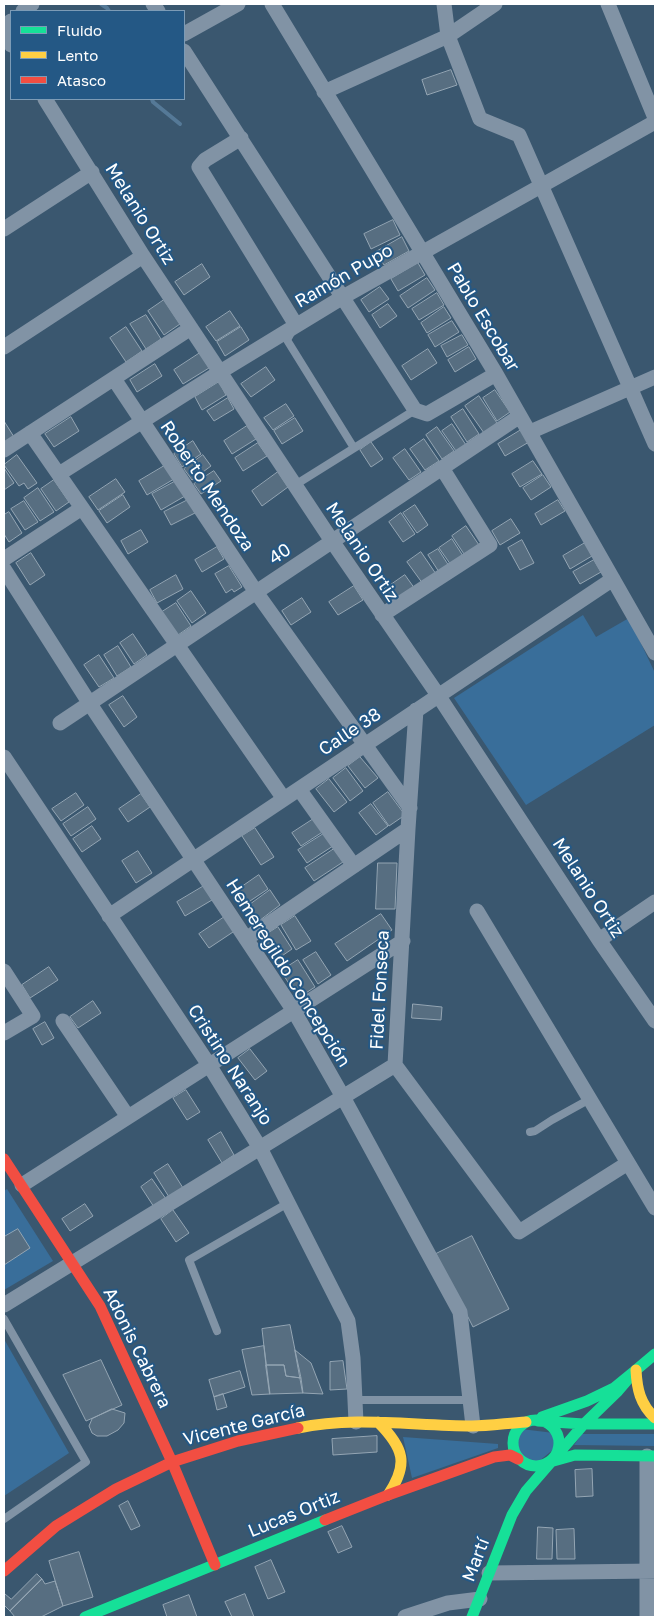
<!DOCTYPE html>
<meta charset="utf-8">
<style>
body{margin:0}
#map{position:relative;width:659px;height:1621px;overflow:hidden;background:#3a576f;font-family:"Golos Text",sans-serif}
canvas{display:block}
.frame{position:absolute;inset:0;border:5px solid #fff;pointer-events:none}
.legend{position:absolute;left:10px;top:10px;width:175px;height:90px;box-sizing:border-box;background:#245885;border:1px solid #7c9bb6;margin:0;padding:6px 9px;list-style:none;font-size:15px;color:#fff}
.legend li{display:flex;align-items:center;gap:10px;height:25px}
.legend b{width:25px;border:1px solid #7c9bb6}
</style>
<div id="map">
<canvas width="659" height="1621"></canvas>
<div class="frame"></div>
<ul class="legend">
<li><b style="height:6px;background:#16e098"></b>Fluido</li>
<li><b style="height:6px;background:#ffcf43"></b>Lento</li>
<li><b style="height:6px;background:#f24e42"></b>Atasco</li>
</ul>
</div>
<script>
const c = document.querySelector('canvas').getContext('2d');
c.lineJoin = 'round';
function fillPath(path, color) { c.fillStyle = color; c.fill(path, 'evenodd'); }
function strokePath(path, color, width, dash) { c.strokeStyle = color; c.lineWidth = width; c.lineCap = dash ? 'butt' : 'round'; c.setLineDash(dash || []); c.stroke(path); }
function drawText(font, color, halo, rows, align = 'center') {
  c.font = font + ' "Golos Text",sans-serif'; c.lineWidth = 4; c.setLineDash([]); c.textBaseline = 'middle'; c.strokeStyle = halo; c.fillStyle = color; for (const [text, x, y, turn = 0] of rows) {
    c.save(); c.translate(x, y); c.rotate((+turn || 0) * Math.PI / 180); c.textAlign = isNaN(turn) ? turn : align; if (halo) c.strokeText(text, 0, 0); c.fillText(text, 0, 0); c.restore();
  }
}
fillPath(new Path2D(`
 M583 615 596 637 629 618 655 673V725L526 805 454 698Z
 M7 1189 53 1261 4 1290V1191Z
 M4 1339 69 1453 4 1496Z
 M521 1429 554 1433 556 1440 555 1448 538 1462C518 1460 512 1446 521 1429Z
 M582 1434H655V1446L574 1445Z
 M403 1437 498 1444V1448L412 1478Z`), '#396e9a');
strokePath(new Path2D(`
 M101 4 107 8 109 11
 M152 99 153 102 180 124`), '#557997', 4);
const building = new Path2D(`
 M451 70 457 85 427 95 422 80Z
 M393 220 400 235 371 249 364 234Z
 M402 237 409 251 384 265 376 252Z
 M418 263 425 275 398 291 391 279Z
 M202 264 210 277 184 295 175 282Z
 M427 278 435 290 408 308 400 296Z
 M380 287 389 299 369 312 361 300Z
 M437 293 444 305 419 320 412 309Z
 M164 300 180 324 164 335 148 311Z
 M388 304 397 316 380 328 372 315Z
 M444 307 451 318 427 333 421 323Z
 M230 311 240 326 216 341 206 327Z
 M146 315 161 339 146 349 130 324Z
 M452 321 459 332 435 347 428 335Z
 M126 327 142 351 126 362 110 338Z
 M241 327 249 340 225 356 217 342Z
 M462 335 468 345 447 357 441 346Z
 M469 347 476 359 455 372 448 360Z
 M428 349 437 363 411 380 402 366Z
 M200 353 209 368 183 384 174 370Z
 M155 364 162 376 137 392 130 380Z
 M266 367 275 380 251 397 241 384Z
 M219 382 226 395 202 410 195 397Z
 M495 390 510 412 497 421 483 398Z
 M479 396 497 423 484 433 465 406Z
 M228 398 234 409 214 421 207 411Z
 M286 404 294 416 273 430 264 418Z
 M463 409 479 434 467 442 451 417Z
 M71 417 79 431 54 447 45 434Z
 M295 418 303 431 282 444 274 431Z
 M4 421 14 437 4 443Z
 M452 424 466 445 456 451 442 431Z
 M247 426 256 439 232 454 224 441Z
 M437 427 454 451 442 459 426 435Z
 M521 430 529 442 505 456 498 444Z
 M424 439 439 461 425 470 410 449Z
 M193 441 201 454 182 467 174 454Z
 M371 442 383 459 371 467 360 450Z
 M258 443 267 456 243 471 235 458Z
 M405 449 421 472 409 480 393 458Z
 M17 455 37 483 28 489 24 483 19 486 4 465Z
 M203 455 211 466 192 480 184 469Z
 M533 461 542 474 520 487 512 474Z
 M166 465 174 479 147 495 139 481Z
 M4 468 14 483 4 490Z
 M214 471 221 481 201 494 194 484Z
 M278 472 288 487 262 506 252 491Z
 M543 475 551 487 531 500 523 488Z
 M116 479 125 492 98 510 89 497Z
 M54 480 69 502 56 511 41 489Z
 M176 481 185 496 161 510 152 494Z
 M38 488 54 512 40 521 24 498Z
 M123 495 130 507 107 523 99 511Z
 M188 500 195 513 171 525 164 512Z
 M558 500 565 511 541 525 535 514Z
 M24 501 38 522 25 530 11 509Z
 M415 505 428 525 417 533 403 513Z
 M9 512 22 533 9 542 4 534V515Z
 M401 513 415 534 403 542 389 522Z
 M511 519 520 533 500 545 492 531Z
 M466 526 479 545 464 554 452 536Z
 M141 530 148 542 128 554 121 541Z
 M452 539 463 556 451 565 439 548Z
 M522 540 534 563 520 570 508 548Z
 M585 543 592 556 570 569 563 556Z
 M217 547 224 559 202 572 195 560Z
 M438 549 449 566 439 572 428 555Z
 M421 552 436 574 423 584 407 562Z
 M31 553 45 575 30 585 16 563Z
 M594 560 601 572 580 584 573 572Z
 M229 566 242 587 234 592 232 589 226 593 215 574Z
 M176 575 183 589 157 603 150 590Z
 M405 575 415 589 391 605 382 591Z
 M354 586 363 600 338 615 329 602Z
 M191 591 206 613 192 623 177 601Z
 M302 598 311 612 291 625 282 611Z
 M176 603 191 626 178 635 162 612Z
 M133 634 147 655 134 664 120 643Z
 M118 646 131 667 117 676 104 655Z
 M99 655 114 678 99 687 84 665Z
 M123 696 137 717 124 727 109 705Z
 M360 757 378 778 365 788 348 766Z
 M346 768 363 791 350 801 333 778Z
 M329 779 347 802 334 812 316 789Z
 M388 792 405 815 389 826 373 803Z
 M76 793 84 805 61 821 52 809Z
 M141 794 150 807 128 822 119 809Z
 M371 804 388 826 376 835 359 813Z
 M88 807 96 819 71 836 63 824Z
 M315 818 324 831 301 846 292 833Z
 M92 826 101 839 82 852 73 839Z
 M255 828 274 857 261 865 242 836Z
 M325 833 333 846 307 863 298 850Z
 M334 849 343 862 314 881 305 868Z
 M138 851 152 873 136 883 122 861Z
 M378 863H397L395 909H376Z
 M259 875 268 889 241 907 233 893Z
 M204 886 212 900 185 916 177 902Z
 M270 890 280 905 255 924 244 909Z
 M381 914 392 930 347 961 335 944Z
 M226 916 236 930 209 948 199 934Z
 M295 916 311 941 296 950 281 925Z
 M278 927 292 949 276 960 261 938Z
 M316 952 331 975 318 984 303 960Z
 M298 960 315 987 298 998 281 971Z
 M49 967 58 980 30 998 22 985Z
 M93 1001 101 1013 78 1028 70 1017Z
 M413 1004 442 1007 441 1020 412 1018Z
 M45 1022 54 1038 42 1045 33 1029Z
 M250 1049 267 1071 255 1080 238 1058Z
 M186 1090 200 1112 187 1120 173 1098Z
 M221 1132 234 1155 222 1163 208 1140Z
 M168 1164 183 1188 169 1197 154 1173Z
 M152 1179 166 1199 154 1207 141 1187Z
 M85 1204 93 1216 70 1231 62 1219Z
 M173 1210 189 1233 176 1242 161 1219Z
 M18 1229 30 1248 4 1265V1237Z
 M472 1236 509 1309 473 1327 436 1254Z
 M290 1325 295 1350 301 1378 286 1376 284 1365H266L262 1329Z
 M264 1346 270 1394 252 1395 242 1350Z
 M295 1350 311 1363 323 1394 303 1393Z
 M101 1360 122 1405 86 1421 63 1375Z
 M343 1361 347 1389 330 1390V1362Z
 M266 1365H284L286 1376 301 1378 303 1393 270 1394Z
 M240 1371 245 1387 214 1397 209 1380Z
 M223 1394 227 1407 217 1410 214 1397Z
 M112 1409 125 1413 124 1423 118 1430 107 1436H97L92 1433 89 1426 92 1419Z
 M377 1436V1452L333 1455 332 1439Z
 M592 1469 593 1496 576 1497 575 1470Z
 M128 1501 140 1526 131 1530 119 1506Z
 M342 1526 352 1547 338 1553 328 1532Z
 M538 1527 553 1528 552 1559H537Z
 M574 1529 575 1559H557L556 1530Z
 M79 1552 93 1597 63 1606 49 1561Z
 M271 1560 285 1592 268 1599 255 1567Z
 M37 1574 42 1579 10 1611 4 1605V1595L5 1594 11 1599Z
 M42 1579 45 1584 55 1581 63 1606 41 1617H15L10 1611Z
 M245 1594 254 1617H232L225 1602Z
 M189 1595 197 1617H167L163 1605Z`);
fillPath(building, '#576e81');
strokePath(building, '#94a5b3', 1);
strokePath(new Path2D(`
 M292 331 287 340 354 448
 M295 485 415 410
 M530 1132 535 1131 552 1120 590 1099
 M4 1319 86 1462 4 1519
 M217 1331 189 1260 288 1203
 M355 1400H470`), '#8193a5', 8);
strokePath(new Path2D(`
 M153 4 158 11
 M272 4 496 374 655 653
 M444 4 448 36 480 119 519 135 655 444
 M608 4 655 118
 M23 11 32 4
 M4 27 11 21
 M4 34 11 45
 M184 34 238 4
 M184 51 415 410 427 414 496 374
 M324 92 448 36 495 4
 M45 99 143 256 332 541 438 695 599 940 655 1021
 M241 138 205 160 199 167 296 325
 M4 229 92 172
 M4 347 143 256
 M114 379 256 592 410 808
 M530 432 655 377
 M30 433 284 799
 M4 450 191 328
 M59 474 220 372 343 297 655 122
 M4 559 82 508
 M4 569 90 704 294 1011 343 1097 460 1312 473 1426
 M382 615 490 545 442 468
 M416 710 408 829 395 1065 519 1232 628 1163
 M60 723 520 416
 M4 757 209 1065 260 1148 348 1321 353 1358 356 1422
 M299 789 354 866
 M477 911 655 1208
 M109 916 613 579
 M246 939 408 829
 M599 940 655 902
 M4 971 33 1016 4 1033
 M63 1021 128 1117
 M22 1185 403 941
 M4 1305 395 1065
 M647 1456V1617
 M489 1573 655 1571
 M405 1617 448 1603 480 1599`), '#8193a5', 15);
strokePath(new Path2D(`
 M542 1417 587 1401 614 1388 636 1370
 M513 1443a23 23 0 1 1 46 0a23 23 0 1 1-46 0Z
 M538 1421 584 1424H655
 M550 1462 575 1455 655 1456
 M85 1617 325 1520
 M472 1617 512 1515 526 1491 584 1424 618 1391 636 1370 655 1354`), '#16e098', 11);
strokePath(new Path2D(`
 M636 1370C637 1389 640 1404 655 1418
 M378 1422C404 1448 409 1464 388 1495
 M298 1428C355 1416 414 1426 472 1426 490 1426 508 1423 526 1422`), '#ffcf43', 11);
strokePath(new Path2D(`
 M4 1159 100 1306 172 1462 215 1565
 M325 1520 388 1495 494 1457 510 1455 518 1459
 M4 1571 56 1526 116 1489 172 1462 238 1441 298 1428`), '#f24e42', 11);
drawText('18px', '#fff', '#245885', [
 ["Melanio Ortiz",140,214,58],
 ["Ramón Pupo",344,276,-30],
 ["Pablo Escobar",483,317,59],
 ["Roberto Mendoza",207,486,56],
 ["Melanio Ortiz",362,552,56],
 ["40",280,554,-34],
 ["Calle 38",350,732,-34],
 ["Melanio Ortiz",588,888,57],
 ["Hemeregildo Concepción",288,973,58],
 ["Fidel Fonseca",380,990,-87],
 ["Cristino Naranjo",230,1065,57],
 ["Adonis Cabrera",137,1348,64],
 ["Vicente García",244,1425,-14],
 ["Lucas Ortiz",294,1514,-22],
 ["Martí",476,1560,-69]
]);
</script>
